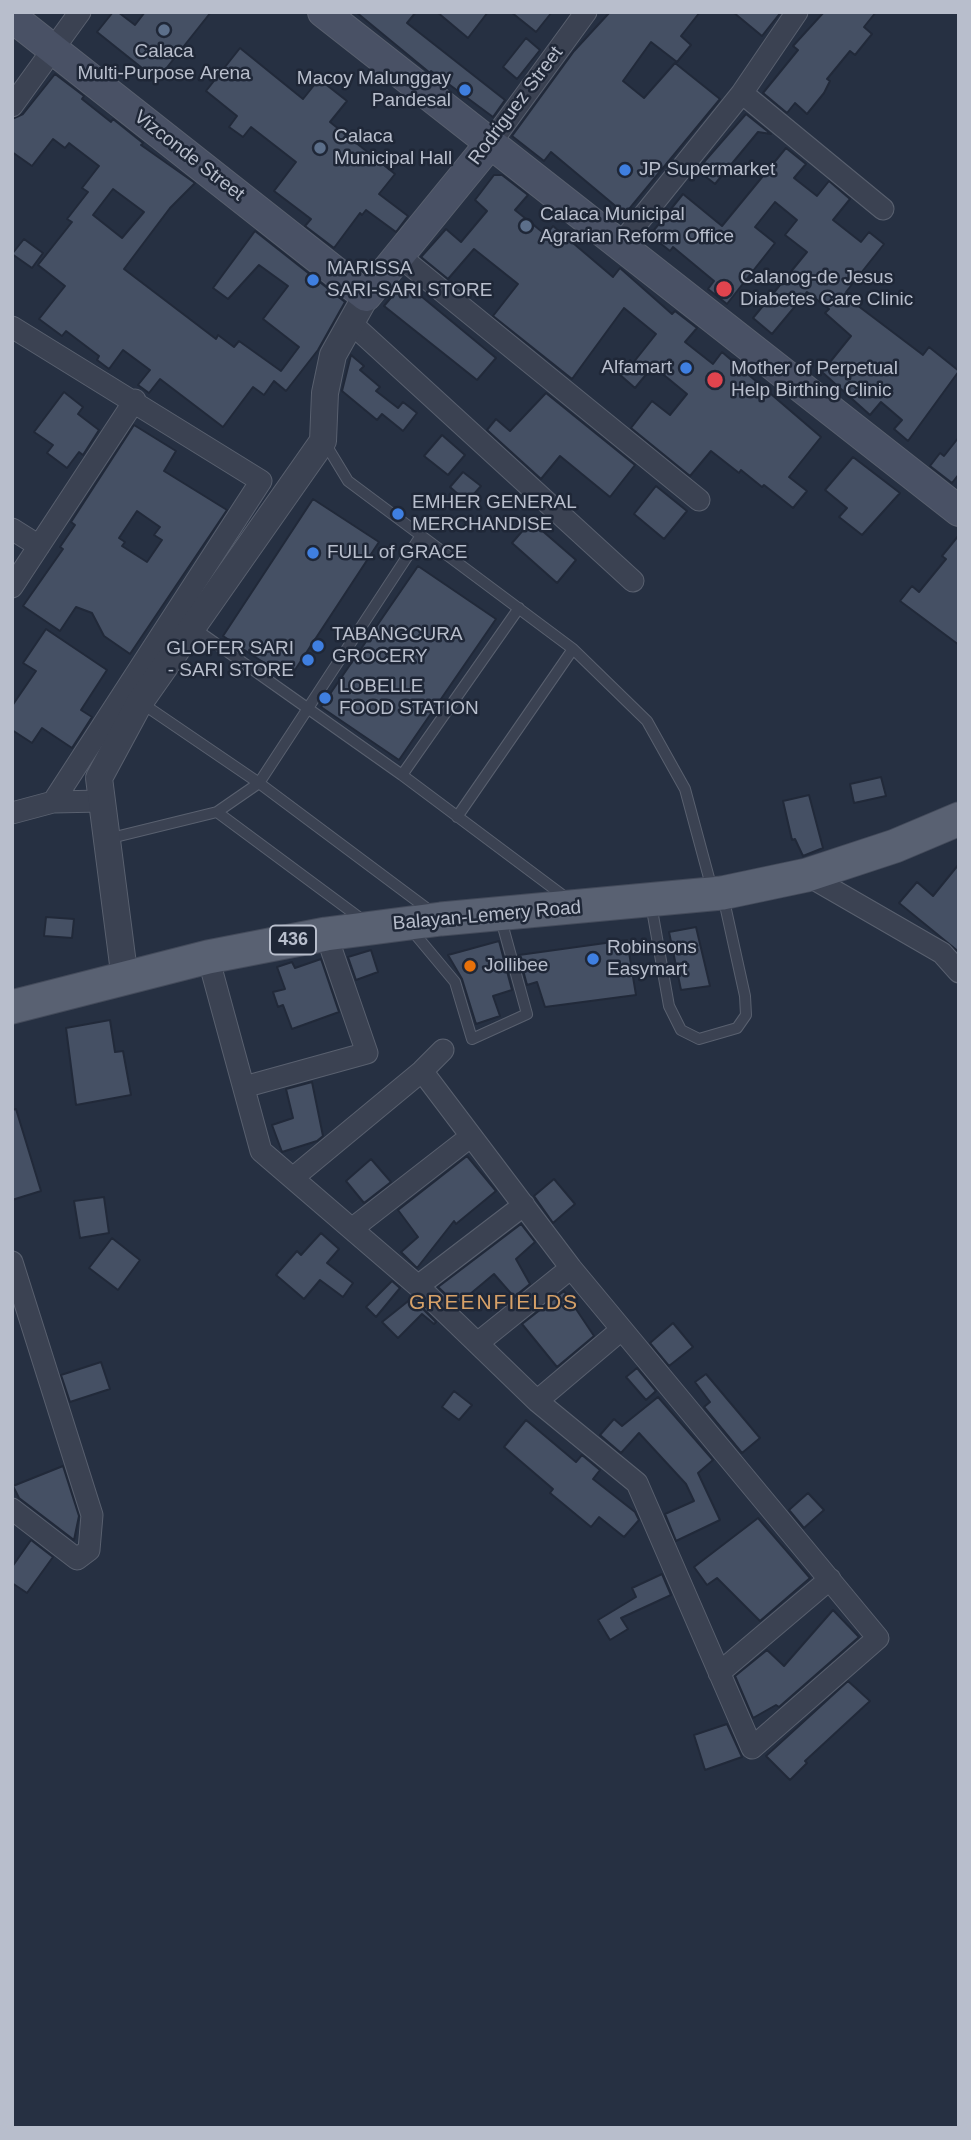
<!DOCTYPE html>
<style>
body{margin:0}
#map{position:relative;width:971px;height:2140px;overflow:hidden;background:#263042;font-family:Arial,sans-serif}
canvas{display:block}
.frame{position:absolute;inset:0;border:14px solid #b8becc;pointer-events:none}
</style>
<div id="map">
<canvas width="971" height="2140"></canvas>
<div class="frame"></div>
</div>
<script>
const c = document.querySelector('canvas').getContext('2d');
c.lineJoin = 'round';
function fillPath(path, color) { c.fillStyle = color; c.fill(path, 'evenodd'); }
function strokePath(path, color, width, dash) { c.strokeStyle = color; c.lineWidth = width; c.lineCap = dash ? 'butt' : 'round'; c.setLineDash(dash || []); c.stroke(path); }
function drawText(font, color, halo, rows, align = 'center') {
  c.font = font + ' Arial,sans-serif'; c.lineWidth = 5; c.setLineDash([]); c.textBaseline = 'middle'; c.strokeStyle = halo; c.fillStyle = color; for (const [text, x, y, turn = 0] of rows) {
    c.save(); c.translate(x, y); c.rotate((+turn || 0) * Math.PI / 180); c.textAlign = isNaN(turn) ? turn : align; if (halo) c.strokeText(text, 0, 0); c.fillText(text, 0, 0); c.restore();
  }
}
const building = new Path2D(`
 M113 12H118L135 25 145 12H211L157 80 97 32Z
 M356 12H416L407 23 505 100 493 117 431 71 430 73Z
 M437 12H488L468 38Z
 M511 12H552L536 32Z
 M610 12H700L681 36 691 45 677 62 651 42 623 81 644 98 675 63 720 99 625 214 551 152 544 161 512 136 574 51Z
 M733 12H781L762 36Z
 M824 12H876L864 27 872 34 855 55 850 51 827 79 830 81 824 93 807 114 795 103 787 113 763 93 798 50 793 46Z
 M526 38 540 50 517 79 503 67Z
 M240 48 303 99 319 79 347 101 330 122 395 174 379 194 408 216 396 232 366 210 362 215 360 213 334 248 305 226 311 219 274 191 296 162 251 127 243 137 229 127 237 116 206 91Z
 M55 74 84 96 82 99 111 122 113 119 143 143 141 145 195 183 170 208 124 269 216 339 218 335 234 347 239 341 281 371 299 347 263 319 288 286 259 265 228 299 213 288 255 231 345 302 318 350 286 391 274 381 264 395 253 387 223 427 160 379 149 393 138 385 150 370 123 350 109 369 97 360 99 356 66 331 62 336 39 319 65 286 38 265 72 222 67 219 88 192 82 188 99 166 69 143 65 148 53 139 32 166 12 152V119L23 114ZM113 189 144 212 122 238 93 215Z
 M746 114 771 134 758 132 715 184 697 170Z
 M786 148 806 164 794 178 817 196 829 181 850 199 833 220 861 242 869 232 884 244 846 292 855 299 853 302 923 355 929 347 959 371 908 441 894 429 902 420 881 402 870 415 822 372 851 336 825 313 829 309 807 292 772 334 753 318 807 252 785 235 797 220 775 202 755 227 775 243 727 304 708 289 714 281 673 247 670 251 650 235 683 194 722 226Z
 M494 175H502L528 195 515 210 546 235 553 226 613 277 620 268 672 314 675 311 697 328 685 342 713 364 722 352 821 437 789 477 807 491 793 508 764 485 762 487 741 470 739 473 711 451 690 476 631 428 652 401 670 415 687 394 653 366 635 388 619 374 630 360 633 363 656 334 624 308 572 379 493 316 518 284 474 249 448 279 421 257 446 229 461 242 487 211 475 200Z
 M24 239 43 253 32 268 12 254Z
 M404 282 496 358 477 380 384 306Z
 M351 355 364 366 360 370 380 387 376 391 398 408 403 402 417 413 403 431 382 414 377 420 342 391Z
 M64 392 83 407 78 414 99 430 83 455 79 452 67 468 47 453 53 445 34 432Z
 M546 393 635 465 610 497 560 456 541 479 487 430 496 419 510 431Z
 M134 425 176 451 164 471 227 510 130 654 104 636 92 613 76 607 60 631 23 606 63 549 60 547 75 525 71 522ZM137 511 160 527 154 535 162 540 147 562 122 546 125 542 119 538Z
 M442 435 465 455 448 475 424 456Z
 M959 437V474L952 483 930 466 940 453 944 456Z
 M853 457 900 493 862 535 839 517 847 508 825 490Z
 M463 472 481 486 467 502 450 487Z
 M656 486 687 511 664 539 634 514Z
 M313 499 379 542 289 679 223 636Z
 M531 521 576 560 557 583 512 543Z
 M959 535V645L900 601 912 586 919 592 946 559 942 556Z
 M418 566 496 619 399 760 321 707Z
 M46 629 107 670 81 710 92 717 72 748 42 728 32 743 12 730V706L36 671 23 663Z
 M881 777 886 796 854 803 850 784Z
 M809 795 823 848 803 856 795 839 792 840 783 801Z
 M959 864V952L899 903 917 882 933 896Z
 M46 917 74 919 72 938 44 936Z
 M696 927 710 986 681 990 669 932Z
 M627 940 636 995 545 1007 537 982 527 985 519 955Z
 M499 941 512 990 493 996 500 1016 476 1024 462 979 448 955Z
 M371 950 378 972 356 980 348 957Z
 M321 959 339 1012 292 1029 283 1005 278 1007 273 992 285 989 277 967 292 962 295 968Z
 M110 1020 115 1052 123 1051 131 1095 76 1105 66 1028Z
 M312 1082 323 1136 317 1141 282 1152 272 1125 293 1118 286 1089Z
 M16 1109 41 1191 12 1200V1110Z
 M467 1156 496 1191 456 1224 454 1221 417 1268 401 1252 418 1237 398 1210Z
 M371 1159 391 1182 364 1203 346 1181Z
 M554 1179 575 1204 553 1223 534 1196Z
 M104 1197 109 1233 80 1238 74 1201Z
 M521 1224 535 1242 516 1259 530 1284 514 1297 494 1274 457 1305 438 1287Z
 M321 1233 339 1249 327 1263 353 1283 343 1297 320 1280 304 1299 276 1275 297 1251 301 1255Z
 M112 1238 140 1260 118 1290 89 1268Z
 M392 1281 400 1288 376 1317 366 1307Z
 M564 1291 594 1336 557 1367 522 1324Z
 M412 1298 436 1322 434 1324 422 1314 398 1338 382 1322Z
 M673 1323 693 1347 669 1366 650 1343Z
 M101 1362 110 1389 70 1402 61 1375Z
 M637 1368 656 1391 646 1400 626 1377Z
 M706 1374 760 1438 742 1453 704 1407 710 1402 695 1382Z
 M454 1391 472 1405 459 1420 442 1407Z
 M658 1397 713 1460 698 1473 720 1520 676 1541 665 1514 694 1501 686 1484 639 1433 621 1453 600 1435 614 1419 622 1426Z
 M526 1420 576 1462 582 1455 600 1470 593 1479 635 1512 639 1520 624 1537 599 1517 591 1527 550 1493 553 1489 504 1447Z
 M63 1466 79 1516 74 1540 19 1498 13 1486Z
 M808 1493 824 1510 804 1528 789 1510Z
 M758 1518 810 1578 760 1621 717 1578 707 1585 694 1567Z
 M31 1540 53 1557 27 1593 12 1583V1567Z
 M662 1574 671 1595 621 1618 628 1629 610 1640 598 1620 636 1597 632 1588Z
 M833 1610 859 1637 779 1707 776 1705 753 1718 735 1676 767 1650 784 1666Z
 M848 1681 870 1701 805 1761 807 1763 790 1780 766 1756Z
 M727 1724 742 1757 705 1770 694 1735Z`);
fillPath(building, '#455064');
strokePath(building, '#212939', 2);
const service = new Path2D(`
 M325 443 348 481 573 649 647 721 685 789 712 889
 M194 628 402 775 569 900
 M140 702 259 783 433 913
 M402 775 519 608
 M217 812 364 921
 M457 817 573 649
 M107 839 217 812 259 783 420 537
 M651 904 669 1006 681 1030 699 1039 737 1028 746 1015 745 996 723 896
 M410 928 455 982 472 1039 527 1014 500 916`);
const minor = new Path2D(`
 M742 93 797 12
 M12 106 80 12
 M489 145 586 12
 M619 246 742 93 883 209
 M398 255 699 500
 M351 323 633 581
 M12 327 261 481 53 802
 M12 529 39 546
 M12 587 135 400
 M12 813 53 802 102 801
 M807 875 942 953 959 972
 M208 957 261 1151 418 1286 537 1401 637 1483 752 1748 878 1638 571 1268 422 1071
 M244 1087 367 1053 326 934
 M294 1177 422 1071 443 1050
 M353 1228 470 1137
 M12 1262 92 1515 89 1550 77 1559 12 1509
 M418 1286 524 1205
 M479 1342 571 1268
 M537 1401 621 1330
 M719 1673 830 1579`);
const tertiary = new Path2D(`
 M125 980 99 778 140 702 323 441 325 393 333 355 366 296`);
const secondary = new Path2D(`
 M323 12 959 511
 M12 17 366 296 489 145`);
const primary = new Path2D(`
 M12 1007 208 957 326 934 441 919 722 893 807 875 895 846 959 819`);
strokePath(service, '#59606f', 12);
strokePath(minor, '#59606f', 23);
strokePath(tertiary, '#59606f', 28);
strokePath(secondary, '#59606f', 32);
strokePath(primary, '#444b5b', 35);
strokePath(service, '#3b4252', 10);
strokePath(minor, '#3b4252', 21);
strokePath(tertiary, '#3b4252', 26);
strokePath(secondary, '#495165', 30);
strokePath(primary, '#596172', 33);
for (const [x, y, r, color] of [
 [164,30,7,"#5c6f8a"],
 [465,90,7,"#3f7fe0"],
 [320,148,7,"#5c6f8a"],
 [625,170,7,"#3f7fe0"],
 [526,226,7,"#5c6f8a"],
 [313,280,7,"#3f7fe0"],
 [724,289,9,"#e0444e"],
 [686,368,7,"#3f7fe0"],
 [715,380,9,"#e0444e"],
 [398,514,7,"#3f7fe0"],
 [313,553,7,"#3f7fe0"],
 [318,646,7,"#3f7fe0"],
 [308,660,7,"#3f7fe0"],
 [325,698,7,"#3f7fe0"],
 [593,959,7,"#3f7fe0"],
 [470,966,7,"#e8710a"]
]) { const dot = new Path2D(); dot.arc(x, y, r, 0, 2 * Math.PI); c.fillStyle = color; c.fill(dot); strokePath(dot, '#1f2737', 2.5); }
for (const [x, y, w] of [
 [293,940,46]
]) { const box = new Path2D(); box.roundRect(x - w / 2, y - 14.5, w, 29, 5); c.fillStyle = '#1f2737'; c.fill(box); strokePath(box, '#b8becc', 2); }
drawText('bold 18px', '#b8becc', null, [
 ["436",293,940]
]);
drawText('19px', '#b8becc', '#1f2737', [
 ["Calaca",164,52,"center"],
 ["Multi-Purpose Arena",164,74,"center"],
 ["Macoy Malunggay",451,79,"right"],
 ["Pandesal",451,101,"right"],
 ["Calaca",334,137],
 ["Municipal Hall",334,159],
 ["JP Supermarket",639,170],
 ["Calaca Municipal",540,215],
 ["Agrarian Reform Office",540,237],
 ["MARISSA",327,269],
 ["SARI-SARI STORE",327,291],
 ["Calanog-de Jesus",740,278],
 ["Diabetes Care Clinic",740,300],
 ["Alfamart",672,368,"right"],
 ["Mother of Perpetual",731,369],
 ["Help Birthing Clinic",731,391],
 ["EMHER GENERAL",412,503],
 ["MERCHANDISE",412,525],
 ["FULL of GRACE",327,553],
 ["TABANGCURA",332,635],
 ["GROCERY",332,657],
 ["GLOFER SARI",294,649,"right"],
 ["- SARI STORE",294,671,"right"],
 ["LOBELLE",339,687],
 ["FOOD STATION",339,709],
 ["Robinsons",607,948],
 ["Easymart",607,970],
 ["Jollibee",484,966]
], 'left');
drawText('19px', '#b8becc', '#1f2737', [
 ["Rodriguez Street",516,106,-53],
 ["Vizconde Street",189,156,38],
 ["Balayan-Lemery Road",487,916,-5]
]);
c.letterSpacing = '2px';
drawText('21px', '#d7a168', '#1f2737', [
 ["GREENFIELDS",494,1303]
]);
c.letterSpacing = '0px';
</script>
